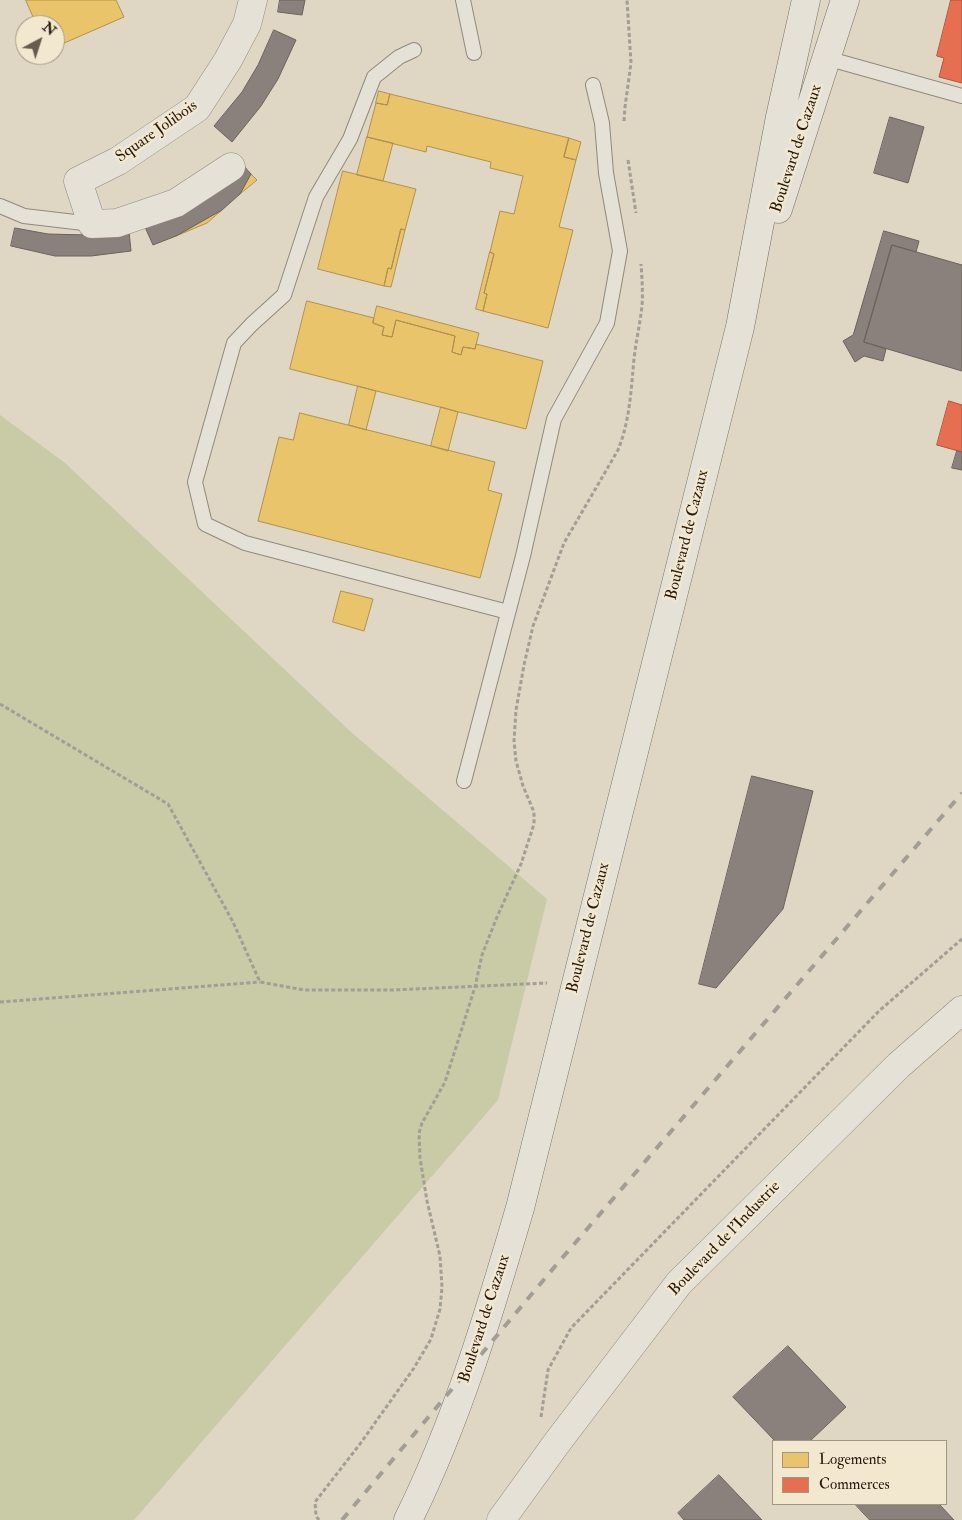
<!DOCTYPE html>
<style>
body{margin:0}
#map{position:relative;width:962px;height:1520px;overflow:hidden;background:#dfd7c3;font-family:"IM FELL Double Pica",serif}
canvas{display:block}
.legend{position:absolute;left:772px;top:1440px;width:175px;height:65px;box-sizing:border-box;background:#f2e8d0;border:1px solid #a19583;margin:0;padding:6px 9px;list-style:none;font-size:15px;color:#281910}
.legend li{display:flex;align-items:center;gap:10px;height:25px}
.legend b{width:25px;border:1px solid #a19583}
.north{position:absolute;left:15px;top:15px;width:50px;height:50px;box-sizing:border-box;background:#f2e8d0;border:1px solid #a19583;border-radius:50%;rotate:40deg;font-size:14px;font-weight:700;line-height:20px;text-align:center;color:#281910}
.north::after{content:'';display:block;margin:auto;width:18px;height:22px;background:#685c4f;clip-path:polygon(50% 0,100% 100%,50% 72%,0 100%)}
</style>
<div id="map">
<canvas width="962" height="1520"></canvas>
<ul class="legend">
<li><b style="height:14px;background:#e9c46a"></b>Logements</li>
<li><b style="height:14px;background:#e76f51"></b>Commerces</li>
</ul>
<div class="north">N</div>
</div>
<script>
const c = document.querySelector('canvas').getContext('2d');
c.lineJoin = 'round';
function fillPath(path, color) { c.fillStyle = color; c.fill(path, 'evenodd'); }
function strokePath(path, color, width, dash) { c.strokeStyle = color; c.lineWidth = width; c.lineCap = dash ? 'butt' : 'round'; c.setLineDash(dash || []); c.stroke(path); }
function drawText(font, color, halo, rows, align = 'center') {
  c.font = font + ' "IM FELL Double Pica",serif'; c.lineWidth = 5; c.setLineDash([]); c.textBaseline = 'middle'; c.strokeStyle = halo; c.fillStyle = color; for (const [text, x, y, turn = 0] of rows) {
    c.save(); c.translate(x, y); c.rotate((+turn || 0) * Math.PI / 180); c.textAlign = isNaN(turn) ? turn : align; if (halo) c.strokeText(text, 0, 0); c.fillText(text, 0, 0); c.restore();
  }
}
fillPath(new Path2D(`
 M0 415 65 463 351 732 547 899 498 1100 134 1520H0Z`), '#c9caa6');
const homes = new Path2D(`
 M26 0H116L124 17 55 47V25H37Z
 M379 91 390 94 387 105 376 103Z
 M390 94 569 138 564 157 576 160 559 227 573 230 548 328 483 311 487 294 484 293 494 254 490 252 500 211 514 214 523 176 490 168 491 162 427 146 426 152 367 137 376 103 387 105Z
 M367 137 393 143 383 181 357 175Z
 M569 138 581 142 576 160 564 157Z
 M343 171 416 189 405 230 401 229 391 269 388 268 384 286 318 269Z
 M251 174 257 180 240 194Z
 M222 210 207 223 176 236Z
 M401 229 405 230 391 287 384 286 388 268 391 269Z
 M490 252 494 254 484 293 487 294 483 311 476 309Z
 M307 301 374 318 373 323 384 327 382 335 392 337 396 320 455 336 452 352 461 355 463 347 475 349 476 344 543 361 526 429 290 369Z
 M377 306 479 333 475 349 463 347 461 355 452 352 455 336 396 320 392 337 382 335 384 327 373 323Z
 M358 386 376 391 366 430 349 425Z
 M441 407 458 412 448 451 431 446Z
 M300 413 495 462 488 490 502 494 480 578 258 521 279 437 293 440Z
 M341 591 373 599 364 631 333 622Z`);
fillPath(homes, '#e9c46a');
strokePath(homes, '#af914f', 1);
const shops = new Path2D(`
 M951 0H962V83L939 77 944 58 937 56Z
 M949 401 962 405V452L937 445Z`);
fillPath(shops, '#e76f51');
strokePath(shops, '#ae553e', 1);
const industry = new Path2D(`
 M280 0H305L302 15 278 12Z
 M274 30 296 40 278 79 261 106 232 142 214 126 242 92 258 65Z
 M890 117 924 127 908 183 874 173Z
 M242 164 251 174 240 194 222 210 176 236 153 245 145 227Z
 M15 228 48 234 88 235 129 231 131 251 91 256H55L11 246Z
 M884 231 919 241 916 252 892 245 864 342 886 349 883 361 864 356 855 362 843 341 853 335Z
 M892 245 962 265V371L864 342Z
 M957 451 962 452V470L952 468Z
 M752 776 813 791 783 909 716 988 699 984Z
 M788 1346 846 1407 810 1441H775L733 1397Z
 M719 1475 762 1520H684L678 1513Z
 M855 1504H939L954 1520H870Z`);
fillPath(industry, '#8a817c');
strokePath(industry, '#6d625c', 1);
const lane = new Path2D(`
 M463 0 474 53
 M414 50 399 57 374 77 350 139 316 197 284 295 252 324 234 343 195 482 205 524 245 543 508 612
 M826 58 962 96
 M0 206 24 216 92 224
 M464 781 523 556 554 419 607 323 620 251 606 173 602 123 593 85`);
const street = new Path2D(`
 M231 167 176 203 117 223 92 224 78 181 118 161 197 108 228 60 247 24 253 0
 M501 1520 559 1440 679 1283 899 1065 962 1010`);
const secondary = new Path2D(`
 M778 209 845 0
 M408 1520C457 1421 489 1314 520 1208L740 327 780 117 806 0`);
strokePath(lane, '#90897d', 16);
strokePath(street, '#90897d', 29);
strokePath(secondary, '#767065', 29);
strokePath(new Path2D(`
 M624 121 625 107 631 63 627 0
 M628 160 636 213
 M0 704 168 804 233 922 260 982 304 990H393L547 983
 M0 1002 260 982
 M541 1417 548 1370 571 1328 879 1011 962 939
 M319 1520 316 1516 315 1502 360 1444 414 1368 431 1339 440 1309 442 1287 440 1256 427 1201 420 1158 419 1133 422 1123 445 1082 475 987 482 955 497 917 521 864 534 824V812L523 786 516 761 514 741 516 710 524 665 533 626 564 543 618 450C630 420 631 390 634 359 636 341 640 324 642 306 643 292 642 278 641 264`), '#a29d95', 3, [4, 2.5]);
strokePath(lane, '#e6e1d7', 14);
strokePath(street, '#e6e1d7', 28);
strokePath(secondary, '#e6e1d7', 28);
strokePath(new Path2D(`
 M342 1520 557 1264 962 793`), '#a29d95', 4, [9, 9]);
drawText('16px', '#281910', '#f2e8d0', [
 ["Square Jolibois",157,132,-35],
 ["Boulevard de Cazaux",797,149,-72],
 ["Boulevard de Cazaux",688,535,-76],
 ["Boulevard de Cazaux",589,928,-76],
 ["Boulevard de l'Industrie",725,1239,-46],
 ["Boulevard de Cazaux",485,1319,-72]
]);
</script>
